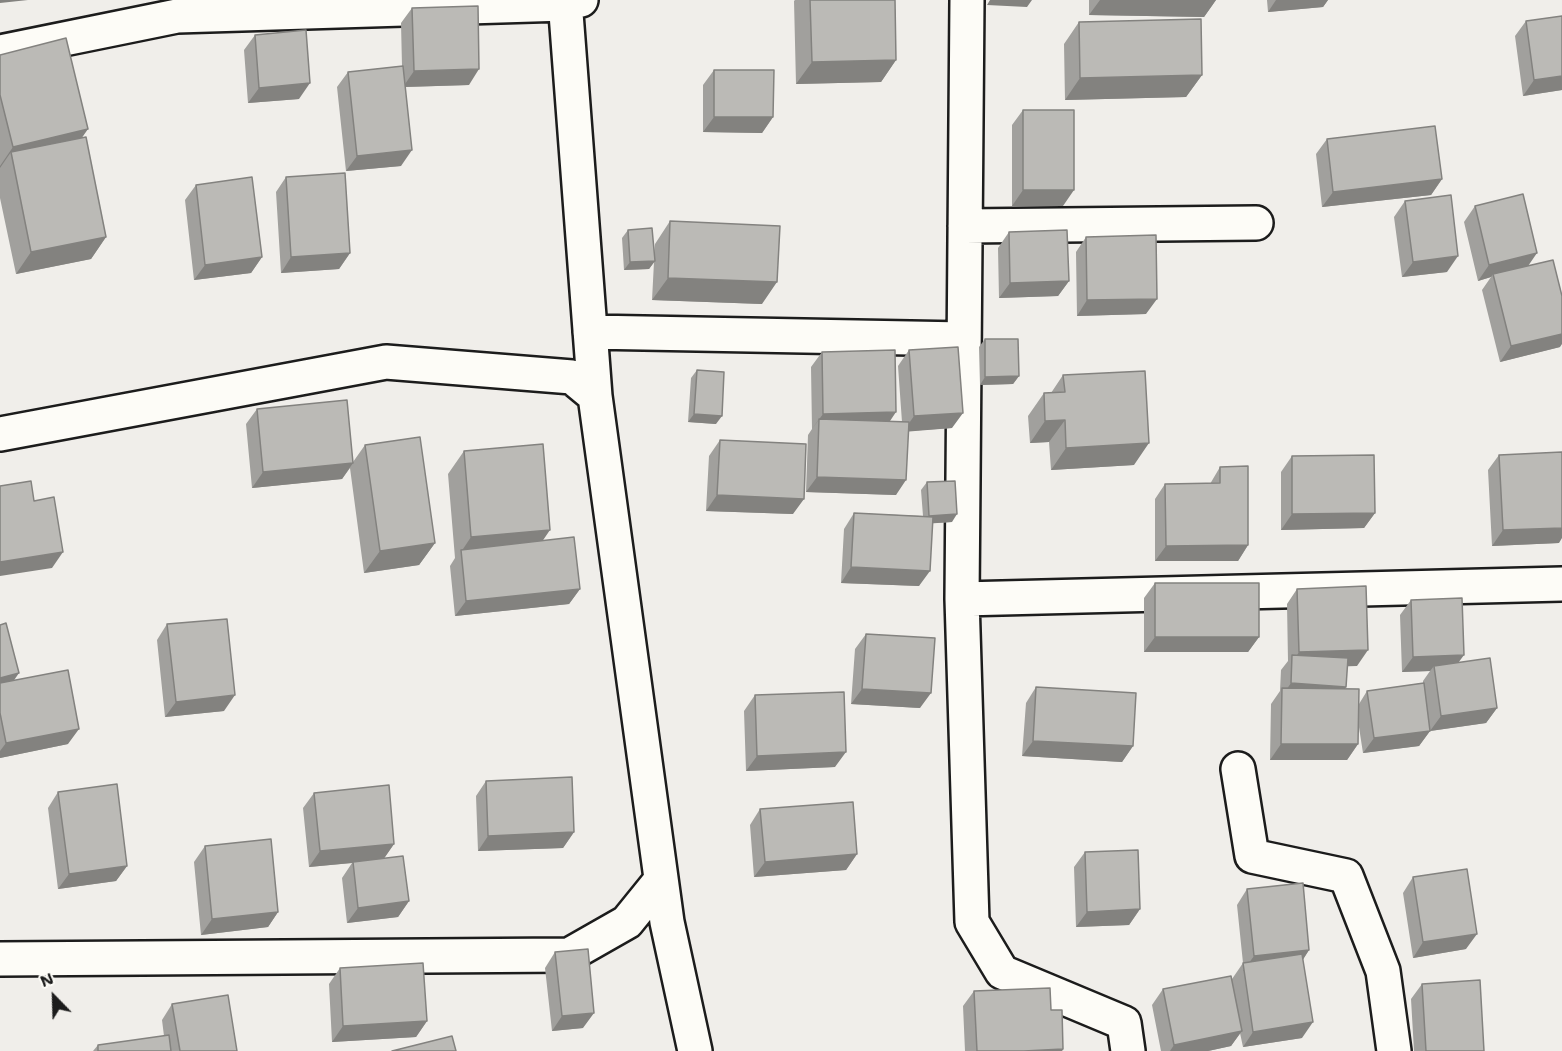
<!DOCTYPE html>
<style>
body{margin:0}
#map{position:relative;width:1562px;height:1051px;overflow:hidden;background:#f0eeea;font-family:"Shantell Sans",sans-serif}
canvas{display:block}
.north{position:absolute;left:24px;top:967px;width:60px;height:60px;-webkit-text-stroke:4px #fdfcf7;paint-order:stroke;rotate:337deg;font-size:16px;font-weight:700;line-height:24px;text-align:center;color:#1c1c1c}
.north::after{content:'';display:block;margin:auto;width:21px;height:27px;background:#1c1c1c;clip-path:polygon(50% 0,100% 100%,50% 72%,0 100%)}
</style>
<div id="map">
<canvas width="1562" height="1051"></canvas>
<div class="north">N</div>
</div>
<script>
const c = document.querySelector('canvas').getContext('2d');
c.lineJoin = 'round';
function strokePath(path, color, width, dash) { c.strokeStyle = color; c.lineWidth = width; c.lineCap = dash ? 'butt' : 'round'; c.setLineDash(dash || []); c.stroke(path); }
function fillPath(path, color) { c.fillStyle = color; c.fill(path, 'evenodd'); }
const minor = new Path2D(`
 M565 0 595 396 667 922 695 1051
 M967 0 962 599 972 922 1002 972 1124 1023 1128 1051
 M0 52 177 16 565 4 581 0
 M965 226 1256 223
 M590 332 964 339
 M0 434 386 362 572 377 595 396
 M962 599 1562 584
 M1238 769 1252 856 1346 876 1383 971 1394 1051
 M0 959 569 955 627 922 661 880`);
strokePath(minor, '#1c1c1c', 38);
strokePath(minor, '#fdfcf7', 33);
fillPath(new Path2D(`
 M795 0H895L896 60 881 82 796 84 794 1Z
 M1089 0H1216L1204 17 1089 15Z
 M1267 0H1328L1323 7 1268 12Z
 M412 8 469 85 406 87 401 166 346 171 337 87 348 72 402 66 401 23Z
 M1526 21 1562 90 1523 96 1515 36Z
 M1079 22 1202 75 1186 97 1065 100 1064 44Z
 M255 35 299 99 248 103 244 50Z
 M0 55 82 137 106 237 91 259 16 274 0 198Z
 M714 70 773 117 762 133 703 132V85Z
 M1023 110 1063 206H1012V125Z
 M1327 139 1442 179 1431 195 1322 207 1316 154Z
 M286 177 350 253 339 269 281 273 276 192Z
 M196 185 262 257 251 273 194 280 185 200Z
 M1405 201 1447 272 1402 277 1394 217Z
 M1475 206 1529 266 1560 347 1500 362 1482 290 1491 277 1478 281 1464 222Z
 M670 221 762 304 652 300 654 262 649 269 624 270 622 238 628 230 654 254 655 244Z
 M1009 232 1069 281 1058 296 999 298 998 248Z
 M1086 237 1146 314 1077 316 1076 252Z
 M985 339 1019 376 1013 384 980 385 979 347Z
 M909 350 952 428 908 431 896 495 806 492 808 435 812 429 811 367 822 352 889 422H902L898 366Z
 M697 370 716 424 688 422 691 378Z
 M1063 375 1134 465 1051 470 1049 442 1030 443 1028 416 1044 393H1051Z
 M257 409 353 462 365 445 435 543 419 565 364 573 350 468 342 479 252 488 246 424Z
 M720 440 793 514 706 511 709 456Z
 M464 451 543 541 580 589 569 604 455 616 450 566 455 558 448 474Z
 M1499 455 1559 543 1492 546 1488 470Z
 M1292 456 1375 513 1364 528 1281 530V472Z
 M1220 467 1248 545 1238 561H1155V499L1165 484H1210Z
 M927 482 952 522 933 523 919 586 841 583 844 529 854 513 923 516 921 490Z
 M1155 583 1259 637 1248 652H1144V598Z
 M1297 589 1357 666H1347L1346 687 1344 689 1359 704 1367 691 1423 683V681L1430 671 1402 672 1400 615 1411 600 1459 662 1497 708 1486 723 1430 731 1419 746 1363 753 1358 721V744L1347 760H1270L1271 704 1280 691 1281 670 1288 661 1287 604Z
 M167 624 224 711 165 717 157 640Z
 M0 625 14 680 68 744 0 758Z
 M866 634 920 708 851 704 855 649Z
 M1036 687 1133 746 1122 762 1022 756 1026 703Z
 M755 695 835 767 746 771 744 711Z
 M486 781 574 832 563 848 478 851 476 796Z
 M58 792 127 866 116 881 58 889 48 808Z
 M314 793 394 844 384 858 409 901 398 917 347 923 342 878 352 863 309 867 303 808Z
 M760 809 857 854 846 870 754 877 750 825Z
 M205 846 278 912 268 927 201 935 194 862Z
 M1085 852 1140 909 1129 925 1076 927 1074 867Z
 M1413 877 1466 949 1413 958 1403 893Z
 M1247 889 1309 950 1303 959 1302 1038 1243 1047 1240 1033 1231 1046 1208 1051H1161L1152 1005 1163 989 1232 979 1243 963 1237 905Z
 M555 952 583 1028 552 1031 545 968Z
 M340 968 427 1021 416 1037 332 1042 329 984Z
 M1422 984 1484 1051H1414L1411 999Z
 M974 991 1051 1010 1063 1049 1062 1051H965L963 1006Z
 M172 1004 237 1051H93L98 1045 164 1036 162 1020Z`), '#a1a09d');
fillPath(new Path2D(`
 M0 0H28L0 3Z
 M990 0H1032L1027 7 987 5Z
 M1100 0H1216L1204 17 1089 15Z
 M1276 0H1328L1323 7 1268 12Z
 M896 60 881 82 796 84 812 62Z
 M479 69 469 85 403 87 414 71Z
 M1202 75 1186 97 1065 100 1080 78Z
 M1562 76V90L1523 96 1534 80Z
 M310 83 299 99 248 103 259 88Z
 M714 117H773L762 133 703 132Z
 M88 129 72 152H11L0 168V166L13 147Z
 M412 150 401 166 346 171 357 156Z
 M1442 179 1431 195 1322 207 1333 192Z
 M1023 190H1074L1063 206H1012Z
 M106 237 91 259 16 274 31 252Z
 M350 253 339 269 281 273 291 257Z
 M1537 253 1526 269 1493 274 1491 277 1478 281 1489 265Z
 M1458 256 1447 272 1402 277 1413 262Z
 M262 257 251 273 194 280 205 265Z
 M655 261 649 269 624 270 630 262Z
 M668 278 777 282 762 304 652 300Z
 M1069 281 1058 296 999 298 1010 283Z
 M1157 299 1146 314 1077 316 1087 300Z
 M1562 334V344L1560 347 1500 362 1511 346Z
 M1019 376 1013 384 980 385 985 377Z
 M896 412 886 427 819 419 812 429 823 414Z
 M963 413 952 428 903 432 914 416Z
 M694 414 722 416 716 424 688 422Z
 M1065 420 1049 442 1030 443 1045 421Z
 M1149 443 1134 465 1051 470 1066 448Z
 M353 463 342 479 252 488 263 472Z
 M817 477 906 480 896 495 806 492Z
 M717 495 804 499 793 514 706 511Z
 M1375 513 1364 528 1281 530 1292 514Z
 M957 514 952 522 923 524 929 516Z
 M1562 528V538L1559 543 1492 546 1503 530Z
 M550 530 535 552H461L471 537Z
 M435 543 419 565 364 573 380 551Z
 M1248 545 1238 561H1155L1166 546Z
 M63 552 52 568 0 576V562Z
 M851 567 930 571 919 586 841 583Z
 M580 589 569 604 455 616 466 601Z
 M1155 637H1259L1248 652H1144Z
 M1368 650 1357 666 1292 668V663L1299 652Z
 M1464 655 1453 670 1434 666 1430 671 1402 672 1413 657Z
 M19 673 8 689 0 691V678Z
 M1291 683 1346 687 1335 702 1282 696Z
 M862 689 931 693 920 708 851 704Z
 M235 695 224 711 165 717 176 702Z
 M1497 708 1486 723 1430 731 1441 716Z
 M79 729 68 744 0 758V751L6 743Z
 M1430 731 1419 746 1363 753 1374 738Z
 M1033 741 1133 746 1122 762 1022 756Z
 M1281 744H1358L1347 760H1270Z
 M846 752 835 767 746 771 757 756Z
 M574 832 563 848 478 851 488 836Z
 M394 844 383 860 309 867 320 851Z
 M857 854 846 870 754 877 765 862Z
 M127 866 116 881 58 889 69 874Z
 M409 901 398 917 347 923 358 908Z
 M1140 909 1129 925 1076 927 1087 912Z
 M278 912 268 927 201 935 212 919Z
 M1477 934 1466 949 1413 958 1423 942Z
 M1309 950 1299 966 1243 971 1254 956Z
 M594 1013 583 1028 552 1031 562 1016Z
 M427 1021 416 1037 332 1042 343 1026Z
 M1313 1022 1302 1038 1243 1047 1253 1032Z
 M1242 1031 1231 1046 1208 1051H1170L1174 1045Z
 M1063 1049 1062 1051H1024Z`), '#83827f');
const building = new Path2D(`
 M810 0H895L896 60 812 62Z
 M478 6 479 69 414 71 412 8Z
 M1562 16V76L1534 80 1526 21Z
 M1201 19 1202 75 1080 78 1079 22Z
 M306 30 310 83 259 88 255 35Z
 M66 38 88 129 13 147 0 95V55Z
 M403 66 412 150 357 156 348 72Z
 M714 70H774L773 117H714Z
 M1023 110H1074V190H1023Z
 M1435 126 1442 179 1333 192 1327 139Z
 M86 137 106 237 31 252 11 152Z
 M345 173 350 253 291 257 286 177Z
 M252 177 262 257 205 265 196 185Z
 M1523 194 1537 253 1489 265 1475 206Z
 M1451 195 1458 256 1413 262 1405 201Z
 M670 221 780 226 777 282 668 278Z
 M652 228 655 261 630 262 628 230Z
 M1067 230 1069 281 1010 283 1009 232Z
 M1156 235 1157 299 1087 300 1086 237Z
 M1553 260 1562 296V334L1511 346 1493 274Z
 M985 339H1018L1019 376 985 377Z
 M958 347 963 413 914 416 909 350Z
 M895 350 896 412 823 414 822 352Z
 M697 370 724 372 722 416 694 414Z
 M1145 371 1149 443 1066 448 1065 420 1045 421 1044 393 1065 392 1063 375Z
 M347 400 353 463 263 472 257 409Z
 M819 419 909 422 906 480 817 477Z
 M420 437 435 543 380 551 365 445Z
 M720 440 806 444 804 499 717 495Z
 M543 444 550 530 471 537 464 451Z
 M1562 452V528L1503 530 1499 455Z
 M1374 455 1375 513 1292 514V456Z
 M1248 466V545L1166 546 1165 484 1220 483V467Z
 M31 481 34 501 54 497 63 552 0 562V486Z
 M955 481 957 514 929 516 927 482Z
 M854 513 933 517 930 571 851 567Z
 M574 537 580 589 466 601 461 550Z
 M1155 583H1259V637H1155Z
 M1366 586 1368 650 1299 652 1297 589Z
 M1462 598 1464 655 1413 657 1411 600Z
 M227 619 235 695 176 702 167 624Z
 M6 623 19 673 0 678V625Z
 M866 634 935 638 931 693 862 689Z
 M1292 655 1348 658 1346 687 1291 683Z
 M1490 658 1497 708 1441 716 1434 666Z
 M68 670 79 729 6 743 0 713V683Z
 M1424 683 1430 731 1374 738 1367 691Z
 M1036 687 1136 693 1133 746 1033 741Z
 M1282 688 1359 689 1358 744H1281Z
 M844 692 846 752 757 756 755 695Z
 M572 777 574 832 488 836 486 781Z
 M117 784 127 866 69 874 58 792Z
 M389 785 394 844 320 851 314 793Z
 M853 802 857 854 765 862 760 809Z
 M271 839 278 912 212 919 205 846Z
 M1138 850 1140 909 1087 912 1085 852Z
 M403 856 409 901 358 908 353 862Z
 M1467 869 1477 934 1423 942 1413 877Z
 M1303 883 1309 950 1254 956 1247 889Z
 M588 949 594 1013 562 1016 555 952Z
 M1302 954 1313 1022 1253 1032 1243 963Z
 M423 963 427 1021 343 1026 340 968Z
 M1231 976 1242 1031 1174 1045 1163 989Z
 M1480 980 1484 1051H1426L1422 984Z
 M1050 988 1051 1010H1062L1063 1049 1024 1051H977L974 991Z
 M228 995 237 1051H180L172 1004Z
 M169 1035 171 1051H98V1045Z
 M452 1036 456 1051H392Z`);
fillPath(building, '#bbbab6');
strokePath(building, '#83827f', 1.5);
</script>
